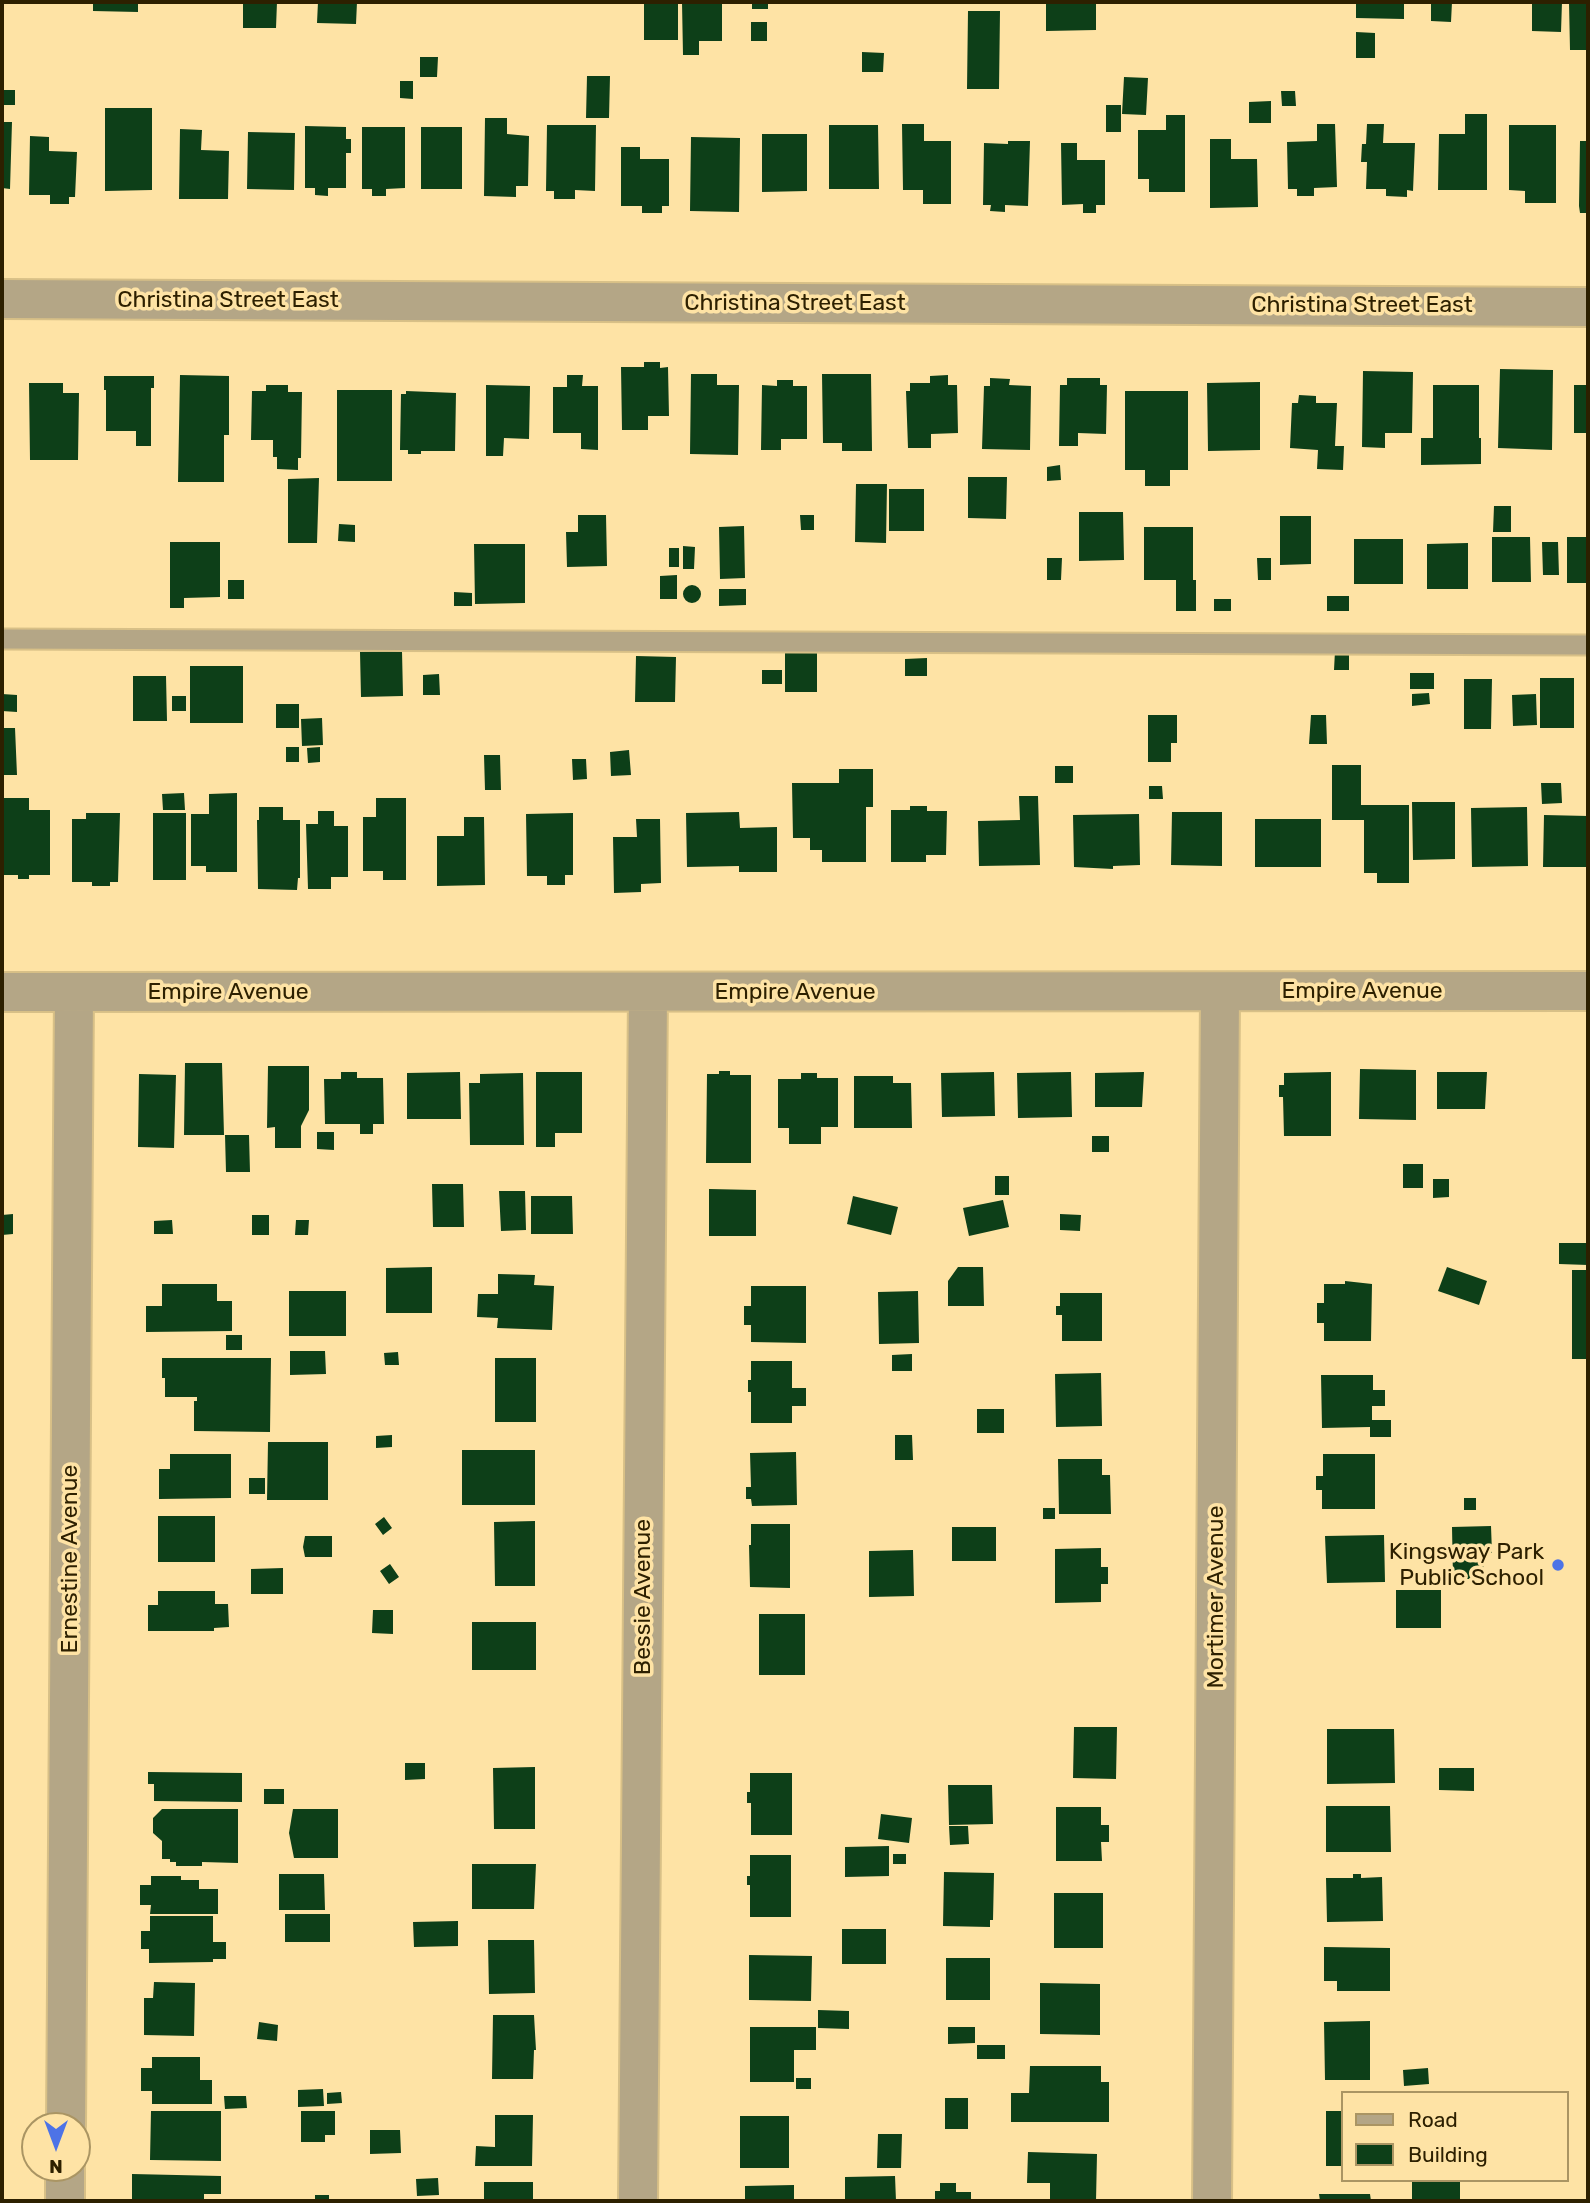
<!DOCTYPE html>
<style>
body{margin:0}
#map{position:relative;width:1590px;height:2203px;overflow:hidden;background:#fee3a5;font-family:Rubik,sans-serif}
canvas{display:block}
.frame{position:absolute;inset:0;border:4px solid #2d2000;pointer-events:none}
.legend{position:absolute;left:1341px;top:2091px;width:228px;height:91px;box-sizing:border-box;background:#fee3a5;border:2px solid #aa9563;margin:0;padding:9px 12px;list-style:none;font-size:21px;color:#2d2000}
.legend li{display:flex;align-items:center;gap:14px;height:35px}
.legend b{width:35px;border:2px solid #aa9563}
.north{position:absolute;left:21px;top:2112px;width:70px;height:70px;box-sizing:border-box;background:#fee3a5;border:2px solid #aa9563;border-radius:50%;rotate:180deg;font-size:19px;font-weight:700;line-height:28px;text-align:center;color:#2d2000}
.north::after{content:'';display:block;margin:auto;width:24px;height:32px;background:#4d73e6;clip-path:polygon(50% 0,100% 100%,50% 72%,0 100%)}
</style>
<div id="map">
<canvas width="1590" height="2203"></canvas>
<div class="frame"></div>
<ul class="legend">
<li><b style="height:9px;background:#b4a686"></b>Road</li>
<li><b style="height:19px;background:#0d3f18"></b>Building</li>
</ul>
<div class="north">N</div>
</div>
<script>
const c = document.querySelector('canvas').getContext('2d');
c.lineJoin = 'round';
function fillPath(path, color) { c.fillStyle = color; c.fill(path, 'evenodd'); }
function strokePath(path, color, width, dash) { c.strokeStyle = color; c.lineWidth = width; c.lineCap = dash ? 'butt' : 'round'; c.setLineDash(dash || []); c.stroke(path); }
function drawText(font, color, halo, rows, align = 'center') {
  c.font = font + ' Rubik,sans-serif'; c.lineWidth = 7; c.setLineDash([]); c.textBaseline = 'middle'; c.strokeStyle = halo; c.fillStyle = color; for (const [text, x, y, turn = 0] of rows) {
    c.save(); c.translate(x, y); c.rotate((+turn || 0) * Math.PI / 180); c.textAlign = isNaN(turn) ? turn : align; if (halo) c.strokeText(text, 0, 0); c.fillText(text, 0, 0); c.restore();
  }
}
fillPath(new Path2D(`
 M93 2H138V12L93 11Z
 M243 2H277L276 28H243Z
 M318 2H357L356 24 317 23Z
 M644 2H678V40H644Z
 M682 2H722V41H699V55H683Z
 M752 2H768V9H752Z
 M1046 2H1096V30L1046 31Z
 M1356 2H1404V19L1356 18Z
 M1431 2H1452L1451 22 1431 21Z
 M1532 2H1562L1561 32 1532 31Z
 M1569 2H1588V50H1570Z
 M968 11H1000L999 89H967Z
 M751 22H767V41H751Z
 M1356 32 1375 33V58H1356Z
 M862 52 884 53 883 72H862Z
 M420 57H438L437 77H420Z
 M587 76H610L609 118H586Z
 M1124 77 1148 78 1146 115 1122 114Z
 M400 81H413V99L400 98Z
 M2 90H15V105H2Z
 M1281 91H1295L1296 106H1282Z
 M1271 101V123H1249V102Z
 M1106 105H1121V132H1106Z
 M105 108H152V190L105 191Z
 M1465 114H1487V190H1438L1439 134H1465Z
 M1166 115H1185V192H1149V179H1138V130H1166Z
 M485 118H507V134L529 136 528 186H516V197L484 196Z
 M2 122H12L10 189 2 188Z
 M902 124H924V141H951V204H923V190H903Z
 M1317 124H1335L1337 187 1314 188V196H1297V189H1288L1287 142 1317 141Z
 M1367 124H1384L1383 143H1415L1413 191 1407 190V197L1386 196V189H1366L1367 162H1361L1362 144H1366Z
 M547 125H596L595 191 575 190V199H554V191H546Z
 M829 125H878L879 189H829Z
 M1509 125H1556V203H1525V191L1509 190Z
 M305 126 346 127V139H351V153H346V188H328V196L315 195V188H305Z
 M362 127H405V188L386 189V196H372V189H362Z
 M421 127H462V189H421Z
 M180 129 202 130 201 150 229 151 228 199H179Z
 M248 132 295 133 294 190 247 189Z
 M762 134H807V191L762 192Z
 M30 136 49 137V151L77 152 75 197H69V204H50V195H29Z
 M691 137 740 138 739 212 690 211Z
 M1210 139H1231V159H1257L1258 207 1210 208Z
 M1008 141H1030L1028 206 1005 205V212L990 211 991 205H983L984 143 1008 144Z
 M1580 141H1588V213H1580L1579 206Z
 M1061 143H1077V160H1105V205H1096V213H1083V204L1062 205Z
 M621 147H640V159H669V206H662V213H642V206H621Z
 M644 362H660V368L668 367 669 416H648V430H622L621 367H644Z
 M1500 369 1553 370 1552 450 1498 448Z
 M1363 371 1413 372 1412 433H1385V448L1362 447Z
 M691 374H717V385H739L738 455 690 454Z
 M822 374H871L872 451H842V443H823Z
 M180 375 229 376V435H224V482H178Z
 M567 375H583L582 386H598V450L581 449V433H553V387H567Z
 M948 375V385H957L958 433 931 434V448H908L906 391H910V383H930V376Z
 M104 376H154V388H151V446H136V431H106V390H104Z
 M990 378 1010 379 1009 385 1031 386 1030 450 982 449 984 386H990Z
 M1067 378H1100V385H1107L1106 434 1078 433V446H1059L1060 385H1067Z
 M777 380H793V386H807V439H781V450H761L762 385 777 386Z
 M1260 382V450L1208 451 1207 383Z
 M29 383H63V393H79L78 460H30Z
 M266 385H288V392H302L301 458H298V470L277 469V457H273V440H251L252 391H266Z
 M486 385 530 386 529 439 504 438 503 456H486Z
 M1433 385H1479V438H1481V464L1421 465V438H1433Z
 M1574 385H1588V433H1574Z
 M337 390H392V481H337Z
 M406 391 456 393 455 451H421V454H408V450H400L401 394H406Z
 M1125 391H1188V470H1170V486H1145V470H1125Z
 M1299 395 1316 396V403H1337L1335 446H1344L1343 470 1317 469 1318 450 1290 448 1292 403H1298Z
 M1060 465 1061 480 1047 481V467Z
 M968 477H1007L1006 519 968 518Z
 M319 478 317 543H288V479Z
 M856 484H887L886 543 855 542Z
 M889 489H924V531H889Z
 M1494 506H1511V532H1493Z
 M1079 512H1123L1124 560 1079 561Z
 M578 515H606L607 566 567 567 566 532H578Z
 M800 515H814V530H801Z
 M1280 516H1311V564L1280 565Z
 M339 524 355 525V542L338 541Z
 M744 526 745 578 720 579 719 527Z
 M1144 527H1193V580H1196V611H1176V580H1144Z
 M1492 537H1530L1531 582H1492Z
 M1567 537H1588V583H1567Z
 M1354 539H1403V584H1354Z
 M170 542H220V597L184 598V608H170Z
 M1542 542H1558L1559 575H1543Z
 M1468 543V589H1427V544Z
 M474 544H525V603L475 604Z
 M683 546 695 547 694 569H683Z
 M669 548H679V567H669Z
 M1047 558H1062L1061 580H1047Z
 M1257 558H1271V580H1258Z
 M677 575V599H660V576Z
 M228 580H244V599H228Z
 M683 594a9 9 0 1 1 18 0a9 9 0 1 1-18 0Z
 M719 589H746V605L719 606Z
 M454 592 472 593V606H454Z
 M1327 596H1349V611H1327Z
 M1214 599H1231V611H1214Z
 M402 651 403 696 361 697 360 652Z
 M1335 651 1349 652V670H1334Z
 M785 652 817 653V692H785Z
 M636 656 676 657 675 702H635Z
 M927 658V676H905V659Z
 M190 666H243V723H190Z
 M762 670H782V684H762Z
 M1410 673H1434V689H1410Z
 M439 674 440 695H423V675Z
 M133 676H166L167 721H133Z
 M1540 678H1574V728H1540Z
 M1464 679H1492L1491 729H1464Z
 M1429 693 1430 704 1412 706V694Z
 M2 694 17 695V712L2 711Z
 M1536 694 1537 725 1513 726 1512 695Z
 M172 696H186V711H172Z
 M276 704H299V728H276Z
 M1148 715H1177V743H1171V762H1148Z
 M1311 715H1326L1327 744H1309Z
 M322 718 323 745 302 746 301 719Z
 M2 728H15L17 775H2Z
 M286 747H299V762H286Z
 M320 747V762L308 763 307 748Z
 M629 750 631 775 611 776 610 752Z
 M484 755H500L501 790H485Z
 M572 759H586L587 779 573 780Z
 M1332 765H1361V805H1409V883H1377V873H1364V820H1332Z
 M1055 766H1073V783H1055Z
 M839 769H873V807H866V862H822V850H810V838H793L792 783H839Z
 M1541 783H1561L1562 803 1542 804Z
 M1149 786H1162L1163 799H1149Z
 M184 793 185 810H163L162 794Z
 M237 793V872H206V866H191V814H209V794Z
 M1019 796H1038L1040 865 979 866 978 821 1020 820Z
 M3 798H29V810H50V875H29V879H18V875H3Z
 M376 798H406V880H383V871H363V817H376Z
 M1412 802H1455V859L1413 860Z
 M910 806H927V811H947L946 855H926V862H891V810H910Z
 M259 807H283V820H300V878H298L297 890 258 889 257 820H259Z
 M1527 807 1528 866 1472 867 1471 808Z
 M318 811H334V826H348V877H331V889H308L306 824H318Z
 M739 812 740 828 777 827V872H739V866L687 867 686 813Z
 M1172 812H1222V866L1171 865Z
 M86 813H120L118 882H110V886H92V882H72V819H86Z
 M153 813H186V880H153Z
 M573 813V875H565V885H547V876H527L526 814Z
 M1139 814 1140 865 1113 866V869L1074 867 1073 815Z
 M1544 815 1588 816V867H1543Z
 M464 817H484L485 885 437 886V836H464Z
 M636 819H660L661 883 641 884V892L614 893 613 837H637Z
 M1255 819H1321V867H1255Z
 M185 1063H222L224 1135H184Z
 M268 1066H309V1110L301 1126V1148H275V1127L267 1128Z
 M1360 1069 1416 1070V1120L1359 1119Z
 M719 1071H730V1075H751V1163H706L707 1074H719Z
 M341 1072H357V1078H383L384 1124H373V1134H360V1124H325L324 1079H341Z
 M460 1072 461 1119H407V1073Z
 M536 1072H582V1133H555V1147H536Z
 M994 1072 995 1116 942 1117 941 1073Z
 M1071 1072 1072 1117 1018 1118 1017 1073Z
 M1144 1072 1142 1107H1095V1073Z
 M1331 1072V1136H1284L1283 1097H1279V1085H1284V1073Z
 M1437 1072H1487L1485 1109H1437Z
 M523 1073 524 1145H470L469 1083H480V1074Z
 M801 1073H817V1078H838V1127H821V1144H789V1128H778V1079H801Z
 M139 1074 176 1075 174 1148 138 1147Z
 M854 1076H893V1083H911L912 1128H854Z
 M317 1132H334V1150L317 1149Z
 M225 1135H249L250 1172H226Z
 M1092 1136H1109V1152H1092Z
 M1403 1164H1423V1188H1403Z
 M995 1176H1009V1195H995Z
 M1433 1179H1449V1197L1433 1198Z
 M432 1184H463L464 1227H433Z
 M709 1189 756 1190V1236H709Z
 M499 1191H525L526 1230 501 1231Z
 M531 1196H572L573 1234H531Z
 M853 1196 898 1207 891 1235 847 1224Z
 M1003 1200 1009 1227 969 1236 963 1208Z
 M13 1214V1234L2 1235V1215Z
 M1060 1214 1081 1215 1080 1231 1060 1230Z
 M252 1215H269V1235H252Z
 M172 1220 173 1234H154V1221Z
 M296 1220H309L308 1235H295Z
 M1559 1243H1588V1265L1559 1264Z
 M432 1267V1313H386V1268Z
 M958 1267H983L984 1306H948V1281Z
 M1447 1267 1487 1281 1479 1305 1438 1291Z
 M1572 1270H1588V1359H1572Z
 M498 1274 535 1275 534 1285 554 1286 552 1330 497 1328 498 1318 477 1317 478 1294H498Z
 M1345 1281 1372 1284 1371 1341H1324V1323H1317V1303H1324V1284H1345Z
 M162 1284H217V1301H232V1331L146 1332V1306H162Z
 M751 1286H806V1343L751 1342V1325H744V1306H751Z
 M289 1291H346V1336H289Z
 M918 1291 919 1343 879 1344 878 1292Z
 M1060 1293H1102V1341H1062V1315H1056V1306H1060Z
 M226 1335H242V1350H226Z
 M290 1351H325L326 1374 290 1375Z
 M398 1352 399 1365H385L384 1353Z
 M912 1354V1371H892V1355Z
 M162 1358H271L270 1432 194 1431V1401H197V1397H165V1378H162Z
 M495 1358H536V1422H495Z
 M751 1361H792V1388H806V1406H792V1423H751V1392H748V1380H751Z
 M1101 1373 1102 1426 1056 1427 1055 1374Z
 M1321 1375H1373V1390H1385V1406H1372V1420H1391V1437H1370V1427L1322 1428Z
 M977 1409H1004V1433H977Z
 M392 1435V1447L376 1448V1436Z
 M895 1435H912L913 1460H895Z
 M268 1442H328V1500H267Z
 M462 1450H535V1505H462Z
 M796 1452 797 1505 752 1506 751 1499H746V1487H751L750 1453Z
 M170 1454H231V1498L159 1499V1469H170Z
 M1323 1454H1375V1509H1322V1490H1316V1476H1323Z
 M1058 1459H1102V1475H1110L1111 1514H1059Z
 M249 1478H265V1494H249Z
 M1464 1498H1476V1510H1464Z
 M1043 1508H1055V1519H1043Z
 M158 1516H215V1562H158Z
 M384 1517 392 1528 383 1535 375 1524Z
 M535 1521V1586H495L494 1522Z
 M751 1524H790V1588L750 1587 749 1545H751Z
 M1491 1526 1492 1553H1483L1484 1579H1453L1452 1527Z
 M952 1527H996V1561H952Z
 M1384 1535 1385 1582 1327 1583 1325 1536Z
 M305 1536H332V1557H305L303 1547Z
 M1101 1548V1567H1108V1584H1101V1602L1055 1603V1549Z
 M913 1550 914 1596 869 1597V1551Z
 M390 1564 399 1577 389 1584 380 1571Z
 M283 1568V1594H251V1569Z
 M1396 1590H1441V1628H1396Z
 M158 1591H215V1604H228L229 1627 214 1628V1631H148V1605H158Z
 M373 1610H393V1634L372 1633Z
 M759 1614H805V1675H759Z
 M472 1622H536V1670H472Z
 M1074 1727H1117L1116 1779 1073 1778Z
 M1327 1729H1394L1395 1783 1327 1784Z
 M405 1763H425V1779L405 1780Z
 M535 1767V1829H494L493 1768Z
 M1439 1768H1474V1791L1439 1790Z
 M148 1772 242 1773V1802L154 1801V1784H148Z
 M750 1773H792V1835H751V1803H747V1792H750Z
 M948 1785H992L993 1824 949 1825Z
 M264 1789H284V1804H264Z
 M1326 1806H1390L1391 1852H1326Z
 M1056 1807H1101V1825H1109V1842H1101L1102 1861H1056Z
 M162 1809H238V1863L202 1862V1866H176V1862H170V1859H162V1841L153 1833V1818Z
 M293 1809H338V1858H294L289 1833Z
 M881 1814 912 1818 909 1843 878 1839Z
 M949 1826H968L969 1844 950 1845Z
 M889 1846V1876L845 1877V1847Z
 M893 1854H906V1864H893Z
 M750 1855H791V1917H750V1885H747V1876H750Z
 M472 1864H536L534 1909H472Z
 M944 1872 994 1873 993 1920H990V1927L943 1926Z
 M279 1874H324L325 1910H279Z
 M1353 1874H1361V1878L1382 1877 1383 1921 1327 1922 1326 1878H1353Z
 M151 1876H181V1880H199V1889H218V1914H150L151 1905H140V1885H151Z
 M1054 1893H1103V1948H1054Z
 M285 1914H330V1942H285Z
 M150 1916H213V1942H226V1959H213V1962L149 1963V1949H141V1931H150Z
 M458 1921V1946L414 1947 413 1922Z
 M842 1929H886V1964H842Z
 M488 1940H534L535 1993 489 1994Z
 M1324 1947 1390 1948V1991H1337V1981H1324Z
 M749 1955 812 1956 811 2001 749 2000Z
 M946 1958H990V2000H946Z
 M154 1982 195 1983 194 2036 144 2035V1998H153Z
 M1040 1983 1100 1984V2035L1040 2034Z
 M818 2010 849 2011V2029L818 2028Z
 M493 2015H534L536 2050H534L533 2079H492Z
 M1370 2021V2080H1325L1324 2022Z
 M259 2022 278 2025 277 2041 257 2039Z
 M750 2027H816V2050H794V2082H750Z
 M948 2027H975V2043L948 2044Z
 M977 2045H1005V2059H977Z
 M152 2057H200V2080H212V2104H152V2091H141V2068H152Z
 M1030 2066H1101V2082H1109V2122H1011V2093H1029Z
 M1428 2068 1429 2084 1404 2086 1403 2070Z
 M796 2078H811V2089H796Z
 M323 2089 324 2106 298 2107V2090Z
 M341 2092 342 2103 327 2104V2093Z
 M224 2096H246L247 2108 225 2109Z
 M945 2098H968V2129H945Z
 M151 2111H221V2161L150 2160Z
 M301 2111H335V2135H325V2142H301Z
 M1326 2111H1343V2166H1326Z
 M495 2115H533L532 2166H475L476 2146 495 2147Z
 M740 2116H789V2168H740Z
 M370 2130H400L401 2153 370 2154Z
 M878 2134H902L901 2168H877Z
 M1028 2152 1097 2154 1096 2201H1050V2183H1027Z
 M132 2174 221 2176V2194H204V2201H132Z
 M895 2176 896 2201H845V2177Z
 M438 2178 439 2195 417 2196 416 2179Z
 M1412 2180H1460V2201H1412Z
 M484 2182H533V2201H484Z
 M940 2183H956V2192H971V2201H935V2191H940Z
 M794 2185V2201H745V2186Z
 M1319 2194H1370L1371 2201H1320Z
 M315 2195H329V2201H315Z`), '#0d3f18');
const service = new Path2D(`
 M2 639 1588 645`);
const minor = new Path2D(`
 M2 299 1588 307
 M2 992 1588 991
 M66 2126 74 992
 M65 2201V2168
 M638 2201 648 992
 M1212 2201 1220 992`);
strokePath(service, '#d8c087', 23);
strokePath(minor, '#d8c087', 42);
strokePath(service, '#b4a686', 19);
strokePath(minor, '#b4a686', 38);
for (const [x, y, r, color] of [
 [1558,1565,7,"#4d73e6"]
]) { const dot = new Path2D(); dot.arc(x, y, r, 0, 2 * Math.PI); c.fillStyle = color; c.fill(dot); strokePath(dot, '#fee3a5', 2.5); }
drawText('23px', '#2d2000', '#fee3a5', [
 ["Christina Street East",228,300],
 ["Christina Street East",795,303],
 ["Christina Street East",1362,305],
 ["Empire Avenue",1362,991],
 ["Empire Avenue",228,992],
 ["Empire Avenue",795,992],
 ["Ernestine Avenue",70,1559,-90],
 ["Bessie Avenue",643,1597,-90],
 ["Mortimer Avenue",1216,1597,-90]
]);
drawText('23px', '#2d2000', '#fee3a5', [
 ["Kingsway Park",1544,1552],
 ["Public School",1544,1578]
], 'right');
</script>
